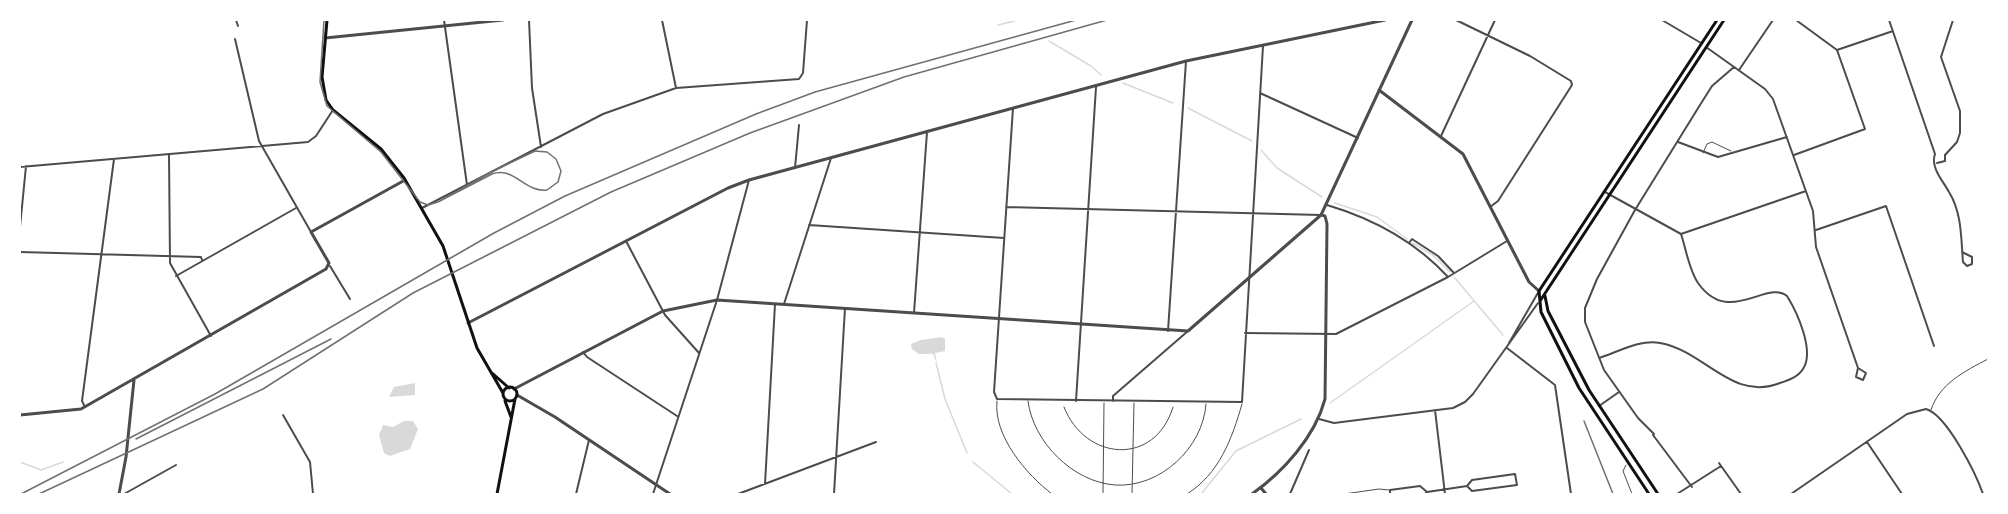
<!DOCTYPE html>
<style>
body{margin:0}
#map{position:relative;width:2008px;height:514px;overflow:hidden;background:#fff;font-family:"Zilla Slab",serif}
canvas{display:block}
.frame{position:absolute;inset:0;border:21px solid #fff;pointer-events:none}
</style>
<div id="map">
<canvas width="2008" height="514"></canvas>
<div class="frame"></div>
</div>
<script>
const c = document.querySelector('canvas').getContext('2d');
c.lineJoin = 'round';
function fillPath(path, color) { c.fillStyle = color; c.fill(path, 'evenodd'); }
function strokePath(path, color, width, dash) { c.strokeStyle = color; c.lineWidth = width; c.lineCap = dash ? 'butt' : 'round'; c.setLineDash(dash || []); c.stroke(path); }
fillPath(new Path2D(`
 M942 337 945 339V351L935 353 937 364 933 354H919L912 349 911 344 921 340Z
 M415 383V395L389 397 394 387Z
 M404 421H413L418 429 410 449 390 456 384 453 379 435 383 425 393 427Z`), '#d9d9d9');
strokePath(new Path2D(`
 M998 25 1018 20
 M1049 41 1091 66 1101 75
 M1123 83 1173 103
 M1188 108 1252 141
 M1261 150 1277 168 1322 197
 M1335 203 1377 217 1407 239
 M1413 243 1434 256 1450 272
 M1454 277 1503 335
 M936 363 945 399 967 453
 M1330 403 1474 301
 M20 462 41 470 63 462
 M973 462 1012 494
 M1201 494 1236 451 1301 419`), '#d9d9d9', 1.5);
strokePath(new Path2D(`
 M1703 153 1707 144 1712 142 1731 151
 M997 401C993 436 1027 475 1052 494
 M1028 401C1033 442 1073 482 1115 485 1160 488 1203 448 1206 404
 M1064 407C1085 461 1155 467 1173 407
 M1931 410C1939 384 1965 371 1988 359
 M1626 465 1623 471 1632 494
 M1103 494 1104 403
 M1132 494 1134 403
 M1187 494C1219 474 1232 439 1242 404
 M1344 494 1379 489 1389 490`), '#4c4c4c', 1);
strokePath(new Path2D(`
 M236 20 238 26
 M444 20 467 185
 M529 20 532 88 541 147
 M662 20 676 88
 M1456 20 1530 56 1571 81 1572 85 1498 201 1490 207
 M1662 20 1701 43
 M1889 20 1935 154
 M235 39 259 141 311 232
 M1706 47 1765 89 1773 99 1813 211 1816 247 1858 368 1856 377 1863 380 1866 373 1858 368
 M1837 50 1893 31
 M1739 70 1773 20
 M1260 93 1358 138
 M1013 108 994 392 997 399 1242 402 1263 46
 M1441 136 1495 20
 M1678 142 1718 157 1787 137
 M169 154 170 263 211 336
 M1935 154C1930 167 1943 181 1949 192 1962 213 1961 238 1963 262L1967 266 1972 264V257L1962 252
 M1794 155 1865 129 1837 50 1796 20
 M1937 163 1945 161V155L1957 142 1960 133V111L1941 57 1953 20
 M20 167 308 142 316 136 333 110
 M795 168 799 125
 M1605 192 1681 234
 M1327 205C1374 219 1415 241 1448 277
 M1006 207 1321 215
 M422 208 603 114 676 88 799 79 803 73 807 20
 M809 225 1004 238
 M20 227 26 166
 M1816 230 1886 206 1934 346
 M1681 234 1806 191
 M626 241 665 315 699 353
 M1409 243 1412 239 1438 256 1454 273
 M20 252 201 257 202 260
 M330 266 350 299
 M176 276 296 208
 M784 304 831 158
 M914 313 927 132
 M1168 331 1186 61
 M1245 333 1336 334 1448 277 1507 241
 M1509 343 1539 291
 M1507 348 1555 385 1571 494
 M583 352 587 357 677 416
 M1599 358C1618 352 1640 339 1660 343 1705 351 1732 402 1780 383 1789 380 1798 377 1803 369 1815 351 1797 312 1787 296 1767 279 1729 327 1698 283 1689 270 1686 249 1681 234
 M1076 401 1096 87
 M1113 401V396L1188 331
 M1599 406 1619 392
 M85 407 82 401 114 159
 M1435 410 1445 494
 M283 415 310 462 313 494
 M1319 419 1334 423 1453 408 1465 402 1473 394 1538 303
 M1654 434 1638 418 1604 370 1585 322V308L1597 279 1635 210 1700 105 1712 86 1734 67
 M1653 435 1692 487
 M1867 442 1902 494
 M1719 463 1741 494
 M1515 474 1517 485 1472 491 1467 486 1472 480Z
 M765 484 775 304
 M1427 492 1467 486
 M124 494 176 465
 M576 494 589 440
 M653 494 717 300 749 180
 M738 494 876 442
 M834 494 845 308
 M1290 494 1309 450
 M1390 494V490L1420 486 1427 492 1425 494
 M1677 494 1721 466
 M1791 494 1907 414 1926 409C1947 415 1976 474 1983 494`), '#4c4c4c', 2);
strokePath(new Path2D(`
 M325 38 503 20
 M1379 90 1463 154 1529 282 1539 291
 M468 323 728 188 749 180 1186 61 1385 20
 M514 389 663 311 717 300 1188 331 1321 215 1412 20
 M517 395 555 417 670 494
 M20 415 81 409 326 269 329 263 311 232 405 180
 M1261 488 1266 494
 M119 494 126 457 134 380
 M1252 494C1283 472 1315 437 1325 399L1327 224 1325 216 1321 215`), '#4c4c4c', 3);
strokePath(new Path2D(`
 M327 20 322 77 326 100 333 110 381 149 404 178 443 246 477 348 503 393
 M1545 296 1548 311 1589 390 1658 494
 M1540 301 1724 20
 M492 373 509 388
 M503 394a7 7 0 1 1 14 0a7 7 0 1 1-14 0Z
 M505 401 511 417
 M497 494 515 399
 M1649 494 1579 388 1541 312 1539 291 1717 20`), '#111', 3);
strokePath(new Path2D(`
 M324 20 320 82 327 106 381 152 420 202 428 205 438 202 492 174C514 166 525 193 547 190L558 182 561 171 556 159 547 152 535 151 493 171 440 201
 M136 439 331 339
 M39 494 263 389 413 293 611 192 750 133 904 77 1107 20`), '#707070', 1.5);
strokePath(new Path2D(`
 M1584 421 1613 494
 M21 494 215 394 494 233 565 196 756 114 815 92 1076 20`), '#707070', 1.5);
</script>
